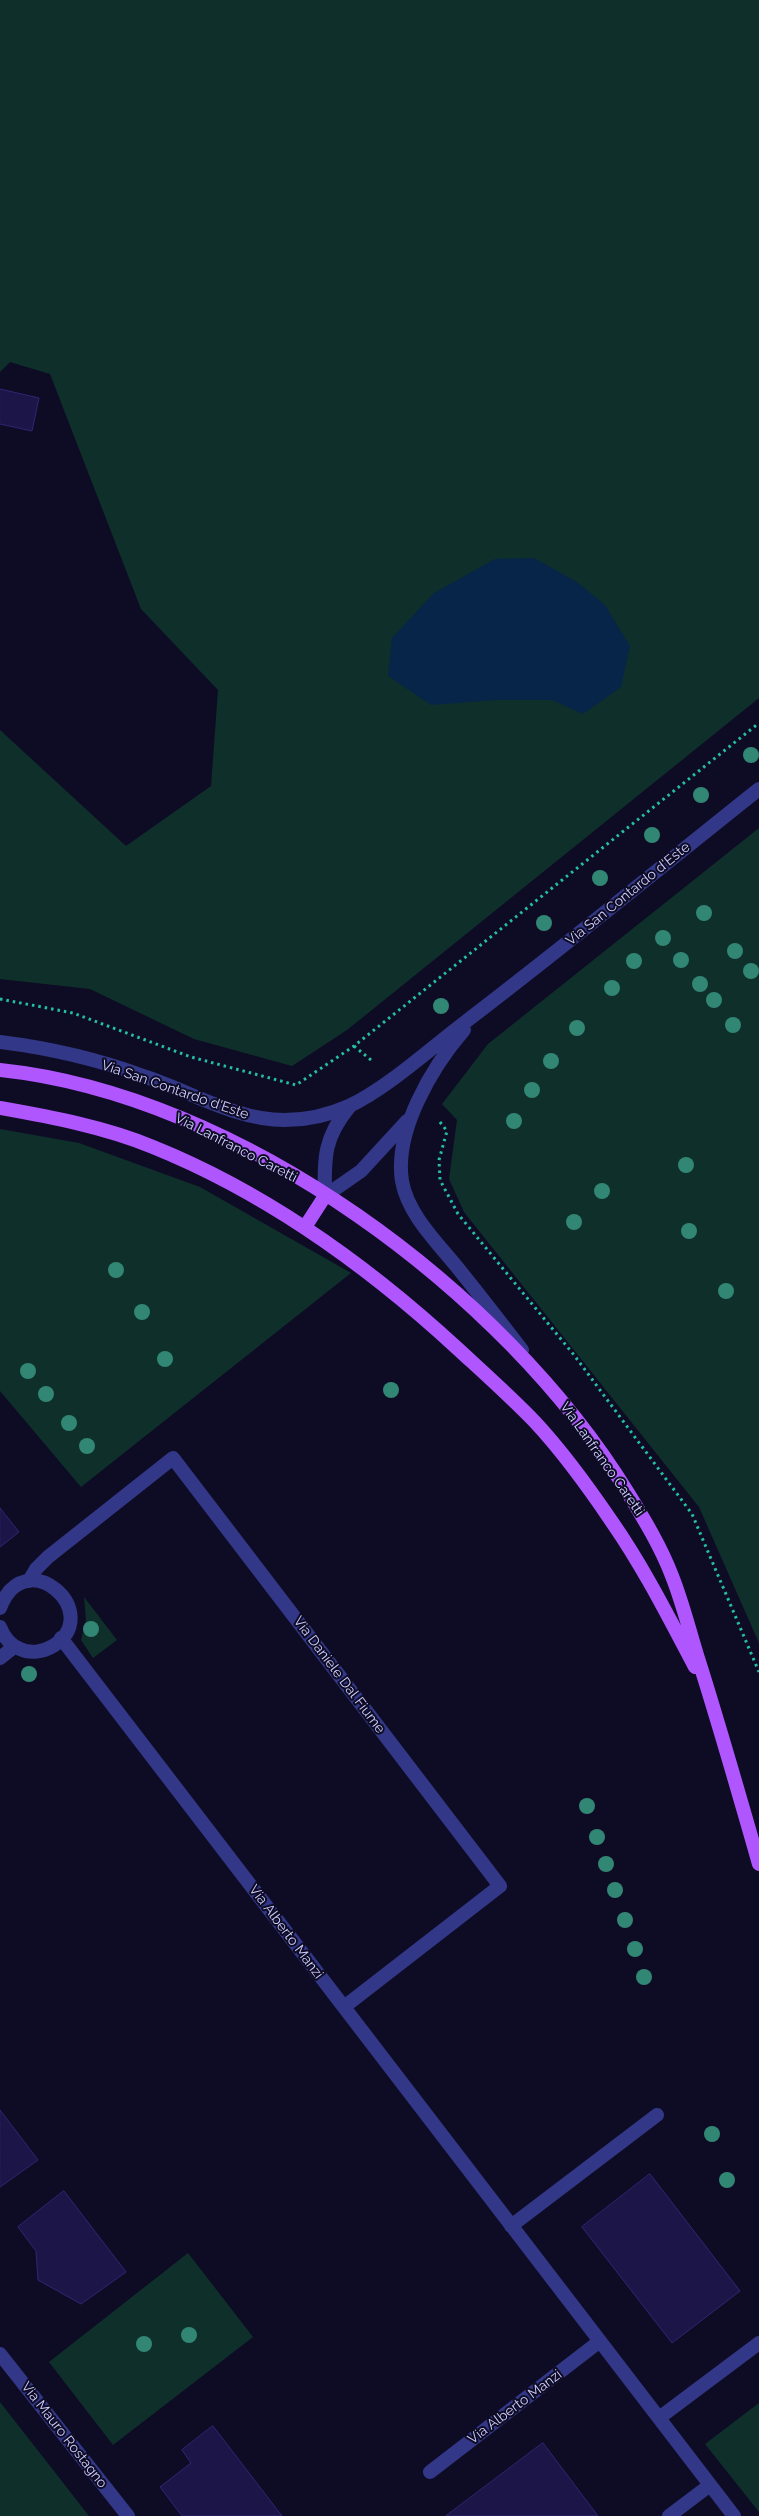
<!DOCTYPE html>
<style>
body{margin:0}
canvas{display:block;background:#0e0c24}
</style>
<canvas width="759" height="2516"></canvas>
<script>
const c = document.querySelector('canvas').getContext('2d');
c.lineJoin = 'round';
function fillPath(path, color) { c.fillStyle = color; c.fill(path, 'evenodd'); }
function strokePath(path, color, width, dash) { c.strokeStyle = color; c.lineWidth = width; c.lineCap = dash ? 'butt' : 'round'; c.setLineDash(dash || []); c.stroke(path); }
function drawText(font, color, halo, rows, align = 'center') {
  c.font = font + ' Raleway,sans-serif'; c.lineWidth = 4; c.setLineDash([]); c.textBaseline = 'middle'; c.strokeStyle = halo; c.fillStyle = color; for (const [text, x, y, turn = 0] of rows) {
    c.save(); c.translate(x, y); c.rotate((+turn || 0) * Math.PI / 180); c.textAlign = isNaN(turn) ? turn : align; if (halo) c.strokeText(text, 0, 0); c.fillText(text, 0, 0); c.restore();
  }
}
fillPath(new Path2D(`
 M0 0H759V698L347 1030 292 1066 194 1039 90 989 0 979V730L126 846 211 786 218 690 141 609 50 374 10 362 0 372Z
 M759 828V1643L699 1507 464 1212 449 1179 457 1120 442 1104 488 1044Z
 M0 1129 79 1143 200 1187 351 1273 81 1487 0 1391Z
 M84 1597 117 1640 93 1658 81 1640 86 1620Z
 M188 2253 253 2337 113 2445 49 2362Z
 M0 2402 89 2516H0Z
 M759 2403V2512L705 2444Z`), '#0e2f2a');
fillPath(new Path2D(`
 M534 558 577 582 605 605 630 646 621 687 583 714 552 700H496L431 705 388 676 392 638 434 593 495 559Z`), '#072548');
const building = new Path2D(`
 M0 389 39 398 32 431 0 424Z
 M0 1508 19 1532 0 1547Z
 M0 2110 38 2160 0 2187Z
 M650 2174 740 2291 672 2343 582 2227Z
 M64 2191 126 2272 81 2304 38 2280 36 2251 18 2227Z
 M213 2426 282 2516H182L160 2487 191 2463 182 2450Z
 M543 2443 598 2516H446Z`);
fillPath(building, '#1b1647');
strokePath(building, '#2e2675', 1);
strokePath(new Path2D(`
 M0 999 73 1013 191 1057 296 1085 354 1046 759 723
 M354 1046 371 1060
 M440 1122 447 1131 439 1160 440 1180 458 1214 574 1355 692 1514 759 1672`), '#23bfa7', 3, [2.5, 4]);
strokePath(new Path2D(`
 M29 1581 36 1569 48 1557 173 1458 500 1886 344 2007
 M0 1608C25 1541 106 1613 53 1646 43 1652 30 1654 20 1649 10 1645 4 1637 0 1627
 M61 1638 734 2516
 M0 1658 14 1647
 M511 2226 657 2115
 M0 2354 128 2516
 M659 2418 759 2343
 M430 2472 600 2341
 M669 2516 710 2485`), '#323788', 14);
strokePath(new Path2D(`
 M464 1030C432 1067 394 1131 402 1181 408 1216 440 1245 461 1272 482 1298 502 1324 522 1350
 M0 1042C49 1048 100 1060 146 1077 191 1092 236 1120 285 1120 307 1120 329 1115 349 1106 386 1089 431 1048 464 1023 564 947 661 867 759 789
 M325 1196 361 1171 407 1121
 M325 1196C324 1157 324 1137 350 1106`), '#323788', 14);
strokePath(new Path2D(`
 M0 1070C239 1095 504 1291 628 1493 644 1519 661 1547 672 1576 682 1601 689 1629 697 1655 719 1724 739 1794 759 1864
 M0 1108C51 1117 105 1127 153 1147 267 1193 368 1266 458 1349 484 1373 511 1397 535 1422 563 1452 589 1488 612 1522 644 1568 669 1618 695 1667
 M305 1227 325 1196`), '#af56ff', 14);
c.fillStyle = '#328674';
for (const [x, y] of [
 [751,755],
 [701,795],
 [652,835],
 [600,878],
 [704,913],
 [544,923],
 [663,938],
 [735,951],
 [681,960],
 [634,961],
 [751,971],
 [700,984],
 [612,988],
 [714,1000],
 [441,1006],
 [733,1025],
 [577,1028],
 [551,1061],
 [532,1090],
 [514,1121],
 [686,1165],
 [602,1191],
 [574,1222],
 [689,1231],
 [116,1270],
 [726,1291],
 [142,1312],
 [165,1359],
 [28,1371],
 [391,1390],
 [46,1394],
 [69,1423],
 [87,1446],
 [91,1629],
 [29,1674],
 [587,1806],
 [597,1837],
 [606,1864],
 [615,1890],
 [625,1920],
 [635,1949],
 [644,1977],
 [712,2134],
 [727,2180],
 [189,2335],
 [144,2344]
]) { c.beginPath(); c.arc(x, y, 8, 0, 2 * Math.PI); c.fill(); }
drawText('14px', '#d0cfff', '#0e0c24', [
 ["Via San Contardo d'Este",628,894,-39],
 ["Via San Contardo d'Este",175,1090,19],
 ["Via Lanfranco Caretti",236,1148,27],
 ["Via Lanfranco Caretti",602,1459,55],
 ["Via Daniele Dal Fiume",339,1675,53],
 ["Via Alberto Manzi",286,1932,53],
 ["Via Alberto Manzi",515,2407,-37],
 ["Via Mauro Rostagno",64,2435,52]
]);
</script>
